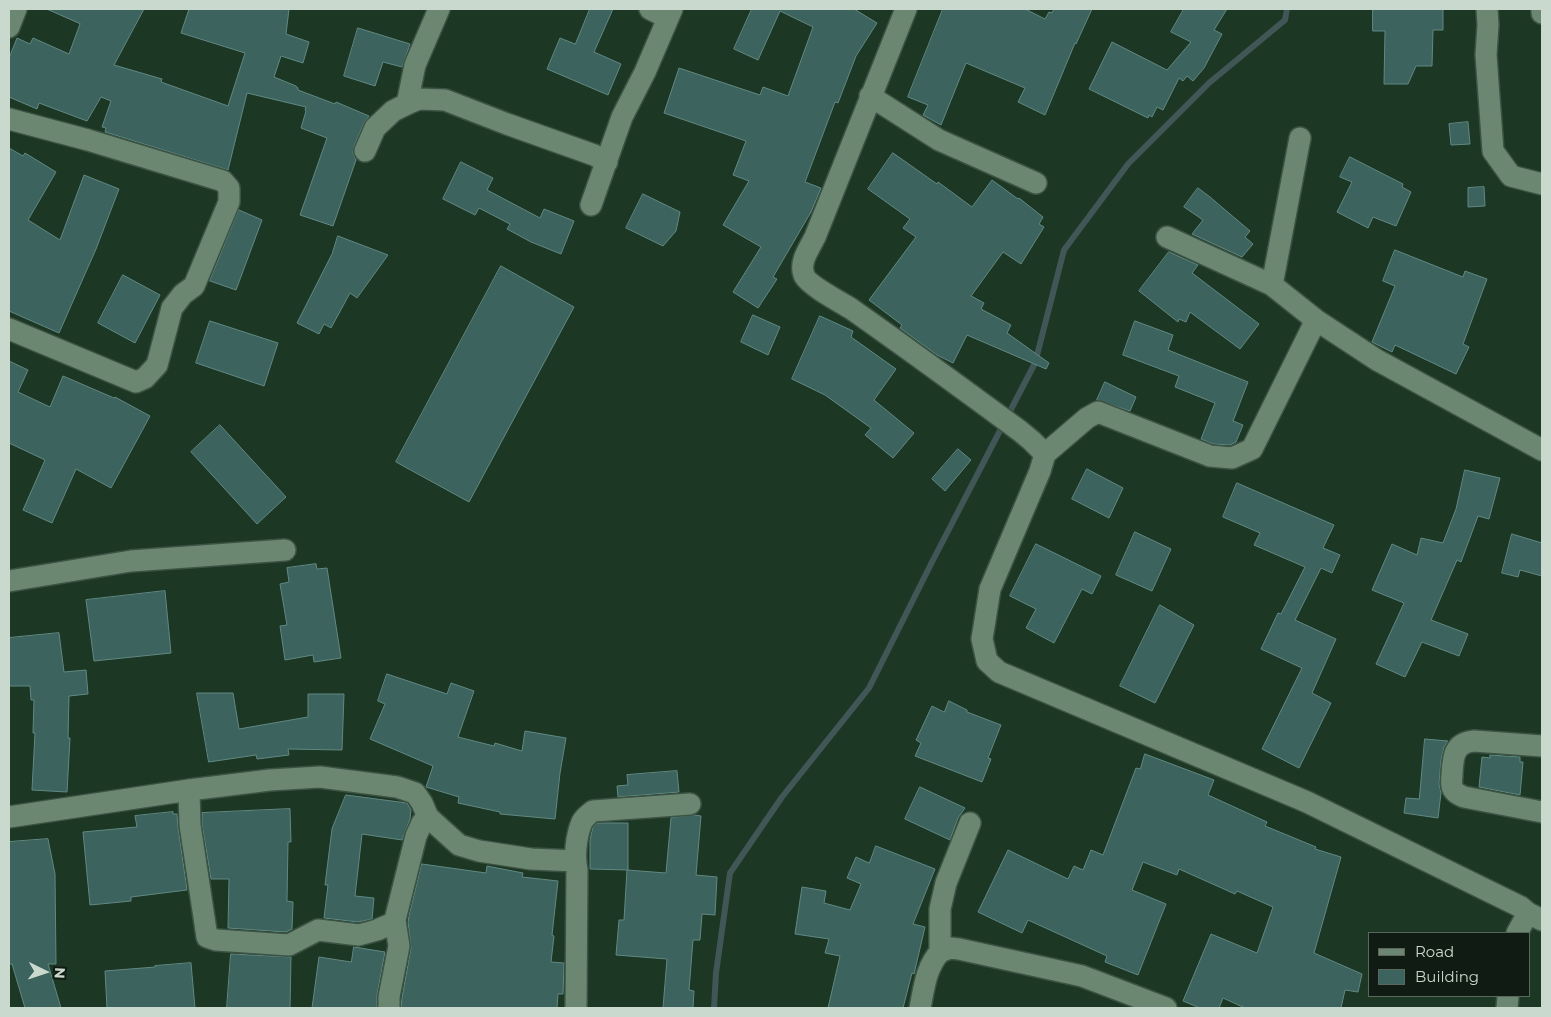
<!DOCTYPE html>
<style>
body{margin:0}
#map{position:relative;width:1551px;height:1017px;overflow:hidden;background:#1d3725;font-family:Montserrat,sans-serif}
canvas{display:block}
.frame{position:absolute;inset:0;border:10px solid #cad9cd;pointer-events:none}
.legend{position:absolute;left:1368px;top:932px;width:162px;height:65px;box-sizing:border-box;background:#101b13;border:1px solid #5a675d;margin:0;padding:6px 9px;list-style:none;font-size:15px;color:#cad9cd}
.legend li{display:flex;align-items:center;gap:10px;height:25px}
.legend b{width:25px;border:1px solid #5a675d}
.north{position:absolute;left:20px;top:947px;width:50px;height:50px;-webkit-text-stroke:4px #101b13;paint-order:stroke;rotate:94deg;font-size:14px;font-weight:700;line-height:20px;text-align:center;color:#cad9cd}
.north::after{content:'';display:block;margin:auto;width:18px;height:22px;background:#cad9cd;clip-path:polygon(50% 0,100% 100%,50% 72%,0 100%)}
</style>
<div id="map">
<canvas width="1551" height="1017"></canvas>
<div class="frame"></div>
<ul class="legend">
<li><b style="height:6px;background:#6b8772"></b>Road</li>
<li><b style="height:14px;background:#3c635d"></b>Building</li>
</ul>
<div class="north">N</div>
</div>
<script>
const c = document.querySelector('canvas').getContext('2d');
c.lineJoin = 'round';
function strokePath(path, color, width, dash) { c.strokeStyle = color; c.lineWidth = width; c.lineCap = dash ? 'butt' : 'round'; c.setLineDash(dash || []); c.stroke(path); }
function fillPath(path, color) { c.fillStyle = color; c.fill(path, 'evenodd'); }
strokePath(new Path2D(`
 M714 1008 716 973 730 873 782 797 869 688 932 562 1035 363 1064 250 1128 164 1209 83 1285 20 1287 9`), '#415656', 6);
const building = new Path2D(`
 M47 9H144L114 65 162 79 161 82 228 106 245 53 181 33 189 9H289L286 34 309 42 303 63 281 56 274 77 296 86 298 88V90L335 104 336 102 369 116 364 123 354 146 353 153 356 160 333 226 300 215 327 138 301 128 306 111 305 110 306 107 247 93 228 170 105 132 106 128 102 127 111 101 101 97 87 121 39 103 37 109 9 97V58L17 38 30 44 33 38 69 54 80 24Z
 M590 9H613L594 52 621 64 608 95 547 69 560 38 575 44Z
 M752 9H854L877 23 856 56 838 103 835 102 805 182 821 188 811 212 773 277 777 279 758 308 733 292 761 247 723 225 749 181 733 175 746 141 664 113 679 68 760 95 763 87 788 96 813 27 780 11 758 60 734 49Z
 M943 9H1025L1045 19 1049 12 1052 13 1054 9H1092L1076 44 1075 43 1045 115 1018 102 1025 88 966 63 941 125 923 115 928 105 908 97Z
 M1184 9H1227L1214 30 1222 34 1204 68 1193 81 1187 76 1183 81 1179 78 1163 110 1157 107 1152 117 1149 115 1148 118 1089 89 1112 42 1167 70 1191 42 1171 32Z
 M1373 9H1443V30H1433L1432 66H1416L1408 84H1384L1385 31H1373Z
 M358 28 410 44 402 67 383 62 375 86 344 76Z
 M1468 122 1470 144 1451 145 1449 124Z
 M9 148 23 156 25 153 56 172 28 220 60 240 84 175 119 189 96 249 59 333 9 311Z
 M893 153 937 184 938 182 972 207 992 180 1018 199 1019 198 1043 217 1039 224 1044 227 1021 264 1003 252 971 296 984 303 981 309 1011 325 1007 333 1049 363 1046 369 967 335 953 363 937 355 900 328 902 325 869 300 916 237 903 228 910 219 868 189Z
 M1350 157 1403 184 1402 187 1411 192 1396 226 1373 217 1368 228 1337 212 1352 182 1340 177Z
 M461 162 493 178 487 190 540 218 544 209 574 221 561 254 531 242 507 229 510 224 479 208 475 215 443 199Z
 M1484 187 1485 206 1468 207V188Z
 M1198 188 1210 197 1250 231 1245 237 1253 244 1242 257 1192 234 1203 220 1184 207Z
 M643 194 680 212 676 231 663 246 626 228Z
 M239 210 262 220 236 290 210 281Z
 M338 236 388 255 357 298 350 293 331 328 324 324 319 334 297 323 332 254Z
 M1395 250 1463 277 1465 271 1487 279 1463 344 1469 347 1456 374 1395 345 1392 352 1372 342 1395 286 1383 281Z
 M1169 252 1198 265 1192 273 1259 324 1240 349 1190 312 1186 322 1179 319 1178 322 1139 291Z
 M501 266 574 307 469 502 396 462Z
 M123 275 160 295 135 343 98 323Z
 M753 315 780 327 768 355 741 342Z
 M820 316 853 331 851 337 896 369 874 400 914 433 893 458 865 435 871 428 825 395 792 379Z
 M210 321 278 343 264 386 196 363Z
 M1135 321 1173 335 1168 350 1248 382 1233 421 1243 425 1236 442 1230 445 1213 444 1201 439 1215 403 1175 387 1179 376 1123 355Z
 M9 361 28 370 18 392 50 407 63 376 114 398 115 397 150 416 111 488 76 469 52 523 23 510 45 460 9 443Z
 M1105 382 1136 397 1130 411 1097 400Z
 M220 425 286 497 257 524 191 452Z
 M958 449 971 460 945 491 932 479Z
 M1087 469 1123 488 1109 518 1072 499Z
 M1465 470 1500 478 1489 519 1478 516 1461 562 1457 560 1431 620 1468 634 1459 656 1422 642 1405 677 1376 664 1404 603 1372 590 1392 544 1417 555 1421 538 1443 543 1456 509Z
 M1237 483 1334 525 1323 548 1340 555 1332 573 1321 568 1295 620 1336 639 1312 693 1331 703 1299 768 1262 749 1302 668 1261 649 1278 613 1281 614 1305 567 1254 545 1260 533 1223 517Z
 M1135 532 1171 549 1152 591 1116 575Z
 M1512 534 1542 543V576L1520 570 1518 577 1502 573Z
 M1036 544 1101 576 1092 594 1082 589 1054 643 1026 628 1036 609 1010 596Z
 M316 564 317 569 327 568 341 658 314 662 313 655 285 660 280 626 287 625 280 584 289 582 287 568Z
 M165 591 171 653 94 661 86 600Z
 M1160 605 1194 625 1155 703 1120 686Z
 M59 633 64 672 86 670 88 694 69 696 68 738H70L67 792 32 790 35 733H33L34 700H31L30 686H9V638Z
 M387 674 447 694 451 683 474 691 458 737 494 746 495 743 522 751 525 731 566 738 560 773 555 819 500 814V812L458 803 459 797 426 787 433 766 370 739 385 704 378 701Z
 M197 693H233L239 729 308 717V694H344L342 750 288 749 289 755 257 759 256 755 209 762Z
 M949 701 967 710V712L1001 725 988 758 991 759 982 782 915 756 921 743 916 740 932 706 944 712Z
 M1425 739 1448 741 1444 747 1441 760 1439 784 1441 793 1438 818 1404 813 1406 798 1419 799Z
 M1145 754 1214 780 1208 795 1267 822 1265 826 1316 847 1315 849 1341 857 1314 953 1362 974 1358 992 1345 990 1341 1008H1245L1223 998 1219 1008H1200L1183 1001 1211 934 1257 953 1273 907 1237 891 1235 894 1179 869 1177 875 1143 862 1132 890 1166 904 1138 975 1105 962 1107 956 1028 920 1022 933 978 912 1008 850 1068 879 1074 866 1083 870 1091 850 1103 855 1136 768 1140 769Z
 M1490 755 1520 757V762H1523L1520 795 1479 787 1482 757 1490 758Z
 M677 771 679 792 618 797 617 786 628 785 627 775Z
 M920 787 965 808 958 818 950 840 905 819Z
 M346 795 407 803 411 810 410 819 402 840 362 834 355 896 374 898 372 919 358 922 324 918 328 885H325L332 829Z
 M290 809 291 842H288L287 901 293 902 292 929 286 932 228 928 229 879H211L202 824V813Z
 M173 812V814H177L178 827 187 890 131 897V901L90 905 83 832 137 827 135 816Z
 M695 815 701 816 696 875 717 877 715 915 702 914 700 940H693L689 990 694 991 693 1008H663L667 959 616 955 619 920H624L627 870 666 873 671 818Z
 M597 823H628V870L590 869V840L593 827Z
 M48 839 55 874 56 964H48L61 1008H25L12 964H9V842Z
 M876 846 935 869 913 924 925 927 914 974 912 973 903 1008H828L840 956 825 953 829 939 795 934 802 887 826 891 824 903 850 910 861 884 847 878 856 857 869 863Z
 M422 864 486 873 487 866 523 873 522 877 558 881 552 935 554 936 551 962 564 963 563 994H558L557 1008H401L402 998 411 948 408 922 409 916Z
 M354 947 385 952 377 995V1008H312L319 957 351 962Z
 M231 954 291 957 290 1008H227Z
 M191 963 195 1008H107L105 971 155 967V966Z`);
fillPath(building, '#3c635d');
strokePath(building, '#618982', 1);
const minor = new Path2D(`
 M439 9 415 65 407 104 419 99 445 100 507 124 594 155 607 162
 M650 9 668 18
 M906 9 815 237C809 249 799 262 804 275 807 284 840 302 850 308 907 348 963 389 1020 431L1032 441 1045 454
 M1487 9 1488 25 1486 55 1493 151 1511 176 1542 184
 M1542 9V13
 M9 27 16 9
 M870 96 939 140 1036 183
 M9 119 88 140 223 181 229 188V202L194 286 183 294 172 308 157 365 145 378 136 382 9 329
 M365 151 375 128 393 111 407 104
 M591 205 622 117 645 72 672 9
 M1167 237 1272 285 1316 320 1377 360 1542 450
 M1272 285 1300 138
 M1316 320 1252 449 1232 458 1210 456 1098 412 1087 418 1045 454 1040 471 990 589 982 639 987 661 999 672 1307 802 1521 907 1528 913 1542 920
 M9 581 131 561 285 550
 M1542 746 1474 741C1454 743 1453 756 1452 774 1452 777 1451 783 1452 786 1453 792 1459 795 1464 797L1542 812
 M189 790 190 825 207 937 216 940 289 945 318 930 359 935 377 930 391 924 395 920
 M9 817 189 790 270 780 320 777 397 787 415 793 422 803 428 817 459 845 479 851 531 859 575 861
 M1517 933 1528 913
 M940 952 950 948 959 949 1082 976 1166 1008
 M389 1008V997L399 946 395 920 416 836 422 823 428 817
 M576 1008 577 870C574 856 576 836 582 822 584 818 589 814 593 811L690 804
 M920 1008C924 988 926 967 940 952V909L946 883 970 823
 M1507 1008 1508 996`);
strokePath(minor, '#3c5243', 24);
strokePath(minor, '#6b8772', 21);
</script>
